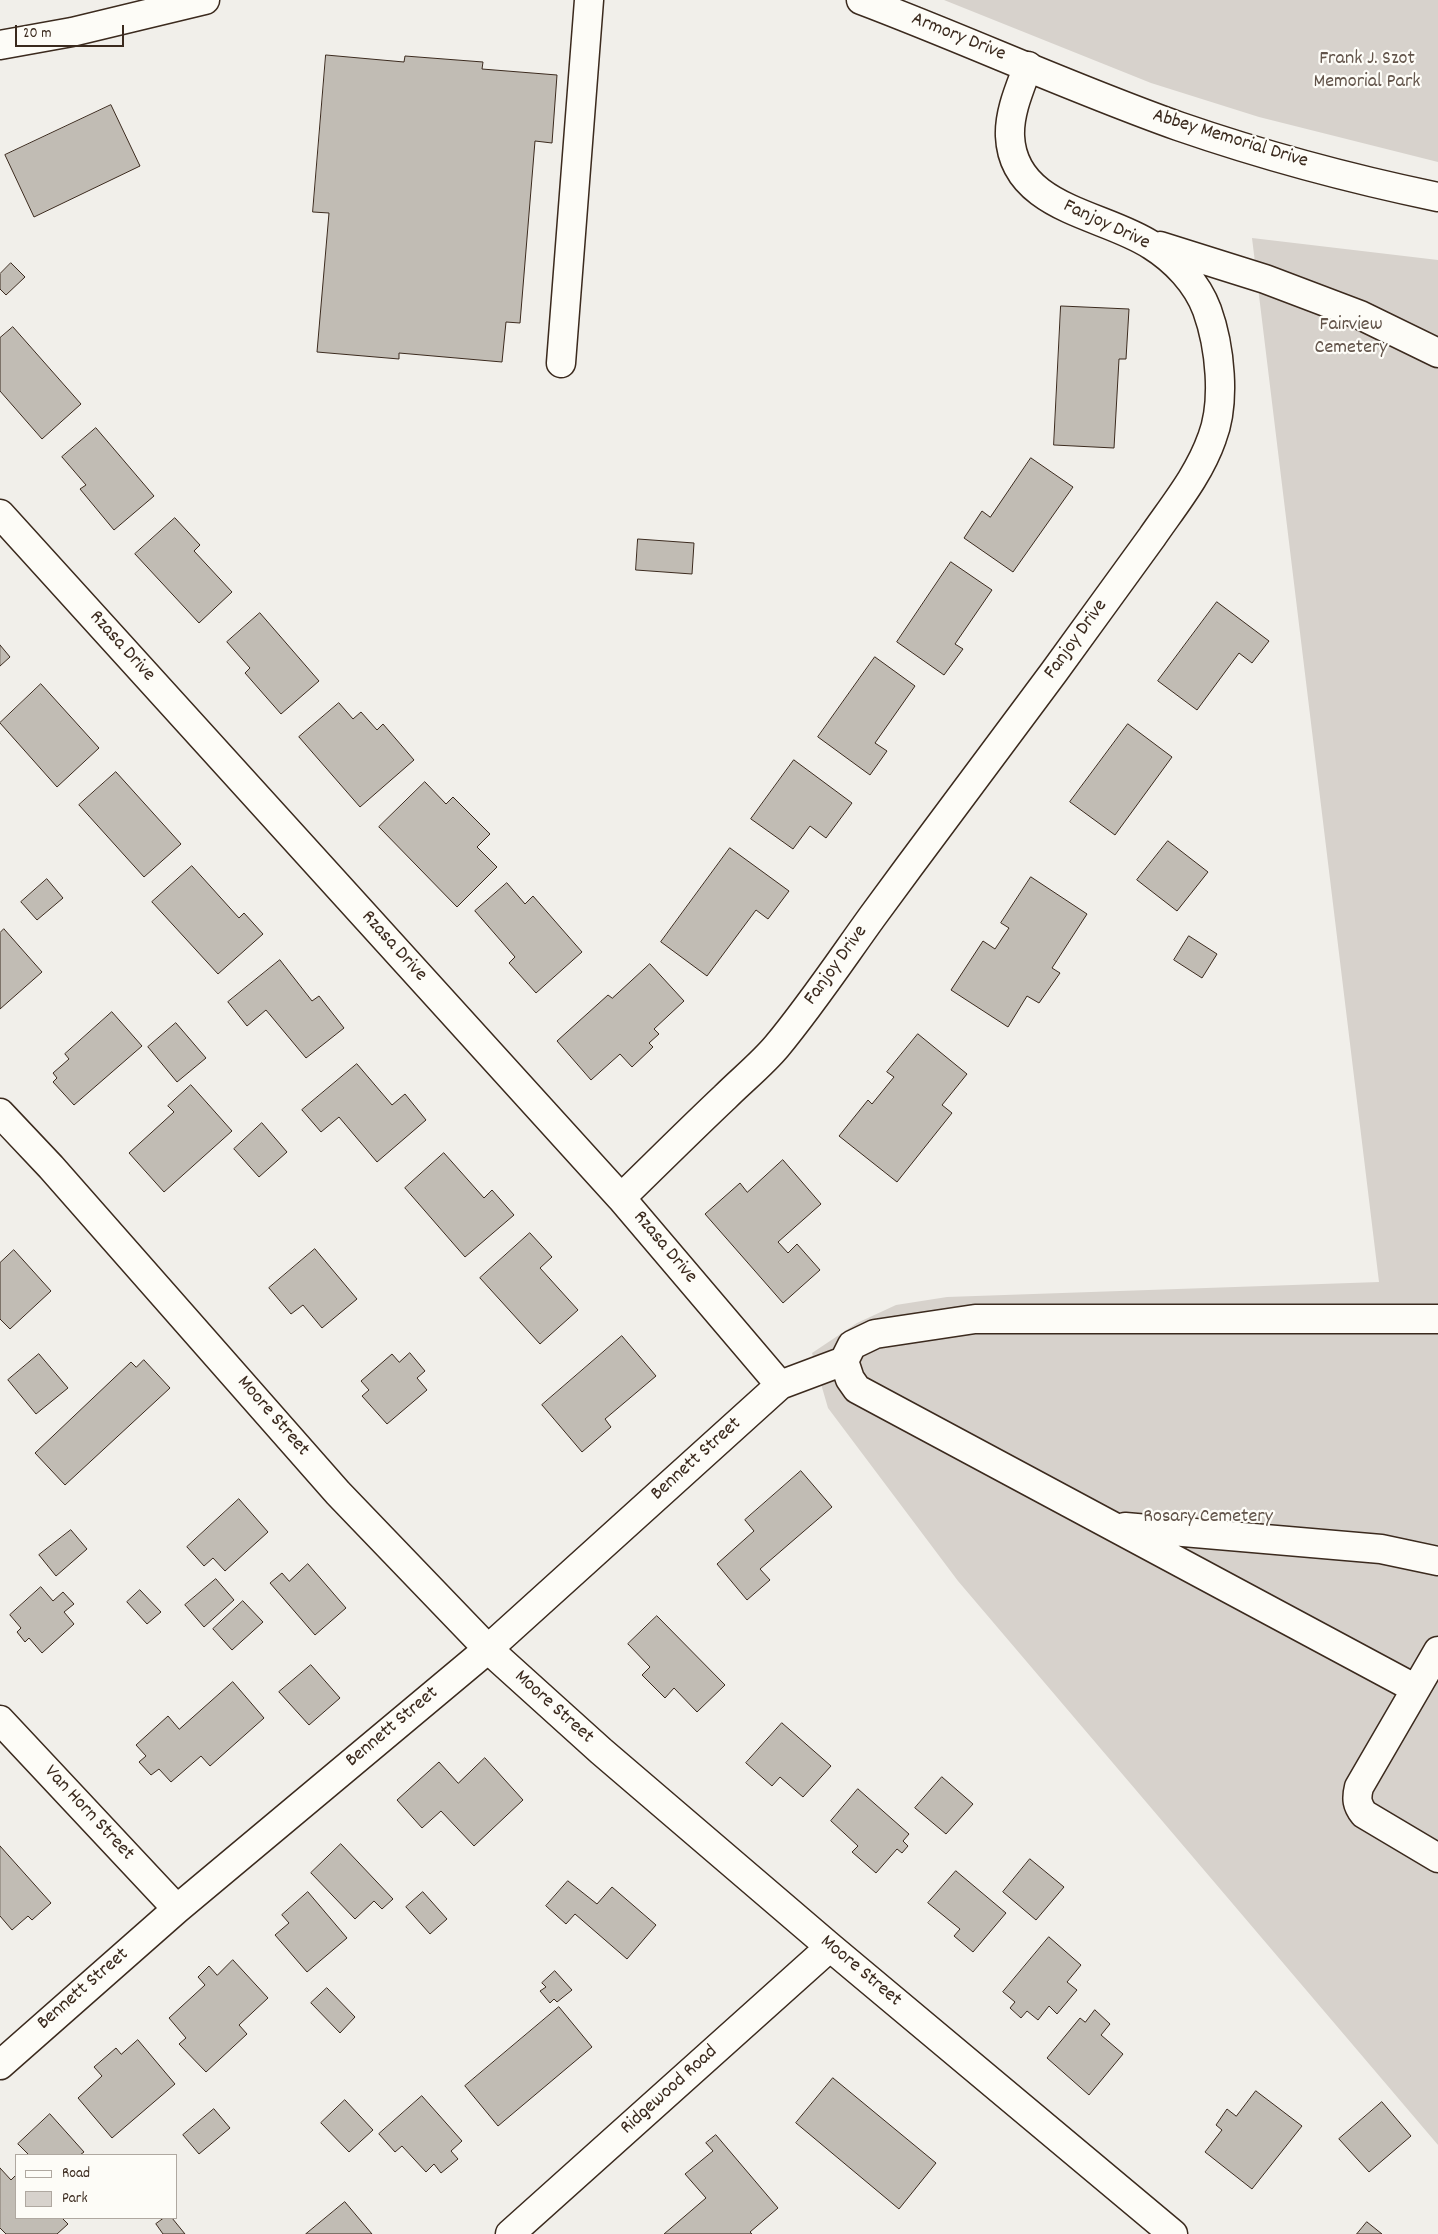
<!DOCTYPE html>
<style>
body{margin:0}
#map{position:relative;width:1438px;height:2234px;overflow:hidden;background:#f1efea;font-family:Dekko,sans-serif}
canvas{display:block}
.legend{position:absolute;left:15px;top:2154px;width:162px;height:65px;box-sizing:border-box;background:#fdfcf7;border:1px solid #afa8a0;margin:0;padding:6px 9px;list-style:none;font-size:15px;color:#3b2a1e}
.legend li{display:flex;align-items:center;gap:10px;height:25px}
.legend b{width:25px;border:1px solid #afa8a0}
.scale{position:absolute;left:15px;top:25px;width:109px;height:22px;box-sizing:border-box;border:2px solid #3b2a1e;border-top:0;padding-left:6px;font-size:15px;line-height:18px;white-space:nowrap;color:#3b2a1e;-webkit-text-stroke:4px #fdfcf7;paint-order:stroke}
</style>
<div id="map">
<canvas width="1438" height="2234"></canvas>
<ul class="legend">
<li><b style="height:6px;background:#fdfcf7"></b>Road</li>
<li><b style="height:14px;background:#d7d2cc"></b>Park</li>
</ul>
<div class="scale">20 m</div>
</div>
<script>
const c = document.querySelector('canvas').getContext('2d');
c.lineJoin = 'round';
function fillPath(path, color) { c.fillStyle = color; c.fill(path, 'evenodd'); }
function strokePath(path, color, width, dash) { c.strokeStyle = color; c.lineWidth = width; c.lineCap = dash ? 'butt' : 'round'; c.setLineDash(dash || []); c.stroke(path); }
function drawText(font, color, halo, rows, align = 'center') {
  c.font = font + ' Dekko,sans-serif'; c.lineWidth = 4.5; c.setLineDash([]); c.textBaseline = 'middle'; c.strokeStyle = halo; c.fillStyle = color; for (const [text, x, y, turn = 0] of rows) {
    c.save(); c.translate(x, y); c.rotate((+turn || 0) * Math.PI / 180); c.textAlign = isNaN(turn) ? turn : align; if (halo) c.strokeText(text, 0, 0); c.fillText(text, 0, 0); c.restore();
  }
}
fillPath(new Path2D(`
 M944 0H1438V162L1259 117 1151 83Z
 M1252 238 1438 260V2145L958 1581 828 1408 812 1353 857 1323 896 1305 947 1297 1379 1282Z`), '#d7d2cc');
const building = new Path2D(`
 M326 55 404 62 405 56 483 62 482 69 557 75 552 143 535 141 520 323 506 322 502 362 399 353V359L317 352 329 213 313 212Z
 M111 105 140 166 34 217 5 155Z
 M11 263 25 277 6 295 0 289V274Z
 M1061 306 1129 309 1126 359H1119L1114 448 1054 445Z
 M13 327 81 404 42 439 0 391V338Z
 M96 428 154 496 114 530 80 489 86 485 62 457Z
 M1031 458 1073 487 1013 572 964 538 982 511 990 517Z
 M175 518 200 545 194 551 232 592 199 623 135 554Z
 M638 539 694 543 692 574 636 570Z
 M951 562 992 590 955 644 963 649 944 675 897 642Z
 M1217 602 1269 641 1252 663 1239 653 1197 710 1158 681Z
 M260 613 319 681 281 714 245 673 250 668 227 642Z
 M0 645 10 657 0 666Z
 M875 657 915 686 875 743 887 751 870 775 818 737Z
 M41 684 99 748 57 787 0 723Z
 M339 703 353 719 361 712 377 730 383 724 414 760 360 807 299 737Z
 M1128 724 1172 757 1115 835 1070 802Z
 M794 760 852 803 826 838 810 826 793 849 751 819Z
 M116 772 181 844 144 877 79 805Z
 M425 782 446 804 453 797 490 834 477 847 497 867 457 907 379 827Z
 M1168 841 1208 872 1177 911 1137 880Z
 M730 848 789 891 768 919 756 910 707 976 661 942Z
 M192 866 239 918 244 913 263 934 218 974 152 902Z
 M1031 877 1087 914 1052 968 1060 973 1039 1003 1027 996 1008 1027 951 990 983 941 995 949 1009 928 1001 923Z
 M47 879 63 898 37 920 21 902Z
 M507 883 525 904 533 896 582 952 536 993 509 963 515 957 475 911Z
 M4 929 42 972 0 1009V933Z
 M1189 936 1217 954 1202 978 1174 960Z
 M280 960 312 1001 319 996 344 1028 306 1058 266 1010 247 1026 228 1002Z
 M650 964 684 1001 654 1029 659 1034 649 1043 653 1047 632 1067 620 1054 591 1080 557 1041 608 995 612 998Z
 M112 1012 142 1046 74 1105 53 1082 57 1078 53 1073 69 1059 65 1054Z
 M176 1023 206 1058 177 1082 148 1047Z
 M918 1034 967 1074 942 1105 952 1113 897 1182 839 1136 868 1100 872 1104 894 1077 887 1072Z
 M357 1064 392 1105 405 1094 426 1120 377 1162 339 1117 321 1132 302 1110Z
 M191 1085 232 1131 164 1192 129 1153 174 1112 168 1106Z
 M262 1123 287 1152 259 1177 234 1149Z
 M444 1153 484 1198 492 1190 514 1215 465 1257 405 1188Z
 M783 1160 821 1204 778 1242 788 1253 797 1244 820 1270 783 1303 705 1214 740 1183 747 1192Z
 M530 1233 552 1257 540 1268 578 1310 540 1344 480 1278Z
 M315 1249 357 1299 322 1328 303 1305 291 1314 269 1288Z
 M14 1250 51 1291 10 1329 0 1319V1263Z
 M622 1336 656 1376 605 1419 611 1427 582 1452 542 1405Z
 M410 1353 425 1371 417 1378 427 1390 387 1424 362 1396 369 1390 361 1381 392 1354 399 1362Z
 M39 1354 68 1388 36 1414 8 1380Z
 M144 1360 170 1388 65 1485 35 1453 131 1362 136 1367Z
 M801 1471 832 1507 760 1569 770 1580 747 1600 717 1564 754 1531 745 1520Z
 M239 1499 268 1532 225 1571 213 1558 204 1566 187 1547Z
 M71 1530 87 1549 56 1576 39 1555Z
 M308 1564 346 1608 315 1635 270 1583 282 1573 289 1581Z
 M216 1579 234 1600 204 1627 185 1605Z
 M41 1587 53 1601 63 1592 74 1604 64 1612 74 1624 42 1653 29 1638 25 1642 17 1632 21 1628 10 1615Z
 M140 1590 161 1612 147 1624 127 1602Z
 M243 1601 263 1622 232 1650 213 1629Z
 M657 1616 725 1685 697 1712 674 1688 665 1698 642 1675 650 1667 628 1644Z
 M311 1665 340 1698 309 1725 279 1692Z
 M233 1682 264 1718 210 1766 201 1756 171 1782 159 1769 151 1775 139 1762 146 1756 136 1745 168 1716 179 1729Z
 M782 1723 831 1766 803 1797 780 1777 772 1786 746 1763Z
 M485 1758 523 1800 474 1846 441 1811 422 1828 397 1800 439 1762 458 1783Z
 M942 1777 973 1804 946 1834 915 1808Z
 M858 1789 909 1834 903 1841 908 1846 902 1853 897 1849 876 1873 852 1852 858 1846 831 1821Z
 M341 1844 393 1899 382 1909 374 1901 355 1919 311 1873Z
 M0 1846 51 1903 32 1920 28 1916 12 1930 0 1916Z
 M1030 1859 1064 1887 1036 1920 1003 1892Z
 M956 1871 1006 1913 973 1952 954 1936 960 1929 928 1903Z
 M568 1881 597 1904 612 1887 656 1925 627 1959 575 1914 566 1924 546 1906Z
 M308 1892 347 1938 307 1972 275 1935 289 1923 282 1915Z
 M423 1892 447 1919 430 1934 406 1907Z
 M1049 1937 1081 1965 1067 1982 1077 1990 1057 2014 1049 2006 1038 2020 1027 2011 1021 2018 1010 2008 1015 2002 1003 1992Z
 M233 1960 268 1998 239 2025 247 2034 206 2072 179 2044 186 2038 169 2018 205 1985 198 1977 209 1966 217 1975Z
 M555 1971 572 1990 557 2002 554 1999 550 2003 540 1991 546 1987 542 1983Z
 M327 1988 355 2017 340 2033 311 2003Z
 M559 2007 592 2047 498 2126 465 2086Z
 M1095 2010 1110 2024 1101 2035 1123 2054 1089 2095 1047 2058 1080 2018 1085 2022Z
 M138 2040 175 2084 112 2138 78 2098 102 2076 94 2067 116 2048 121 2054Z
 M833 2078 936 2163 899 2209 796 2123Z
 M1256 2091 1302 2126 1252 2189 1205 2152 1222 2130 1216 2125 1227 2109 1236 2116Z
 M422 2096 462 2141 451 2151 458 2159 441 2173 434 2164 426 2172 402 2146 395 2152 379 2134Z
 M345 2100 373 2130 349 2152 321 2123Z
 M1382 2102 1411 2136 1369 2172 1339 2139Z
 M214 2109 230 2128 199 2154 183 2135Z
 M50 2114 84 2152 80 2155H29L18 2144Z
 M716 2135 778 2208 750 2232 752 2234H664L706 2198 685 2174 713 2151 706 2143Z
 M0 2168 11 2180 16 2175V2218H62L68 2224 57 2234H6L0 2228Z
 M345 2202 372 2234H306Z
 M164 2218H172L185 2234H163L156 2224Z
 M1367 2222 1382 2234H1357Z`);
fillPath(building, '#c1bcb4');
strokePath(building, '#3b2a1e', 1);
const minor = new Path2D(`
 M1160 246 1265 279 1360 315 1438 353
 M561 363 589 0
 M0 514 621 1198 780 1385
 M0 1113 51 1167 338 1493 488 1649 601 1751 830 1947 1173 2234
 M621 1198C656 1164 690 1130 725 1097 742 1080 762 1064 777 1046 811 1005 841 960 872 917 932 835 993 754 1054 672 1087 627 1119 582 1152 537 1174 505 1199 475 1212 438 1226 402 1220 346 1207 310 1197 283 1175 260 1151 245 1104 214 1013 209 1010 136 1009 112 1020 88 1028 66
 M1125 1527 1381 1549 1438 1561
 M1438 1651 1359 1787C1356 1799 1357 1805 1364 1814L1438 1858
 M1416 1689 857 1389 850 1379 844 1361 852 1345 875 1334 975 1319H1438
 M0 1720 177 1909
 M0 2065 177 1909 488 1649 780 1385 844 1361
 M510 2234 830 1947`);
const major = new Path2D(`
 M861 0C967 40 1071 88 1178 126 1262 155 1351 179 1438 197
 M0 45 72 32 205 0`);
strokePath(minor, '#3b2a1e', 31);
strokePath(major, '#3b2a1e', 31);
strokePath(minor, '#fdfcf7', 28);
strokePath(major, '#fdfcf7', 28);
drawText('20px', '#3b2a1e', '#fdfcf7', [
 ["Armory Drive",958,38,22],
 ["Abbey Memorial Drive",1230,140,17],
 ["Fanjoy Drive",1106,226,25],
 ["Fanjoy Drive",1077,640,-54],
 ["Rzasa Drive",121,647,48],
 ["Rzasa Drive",393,947,48],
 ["Fanjoy Drive",837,966,-54],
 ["Rzasa Drive",664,1248,50],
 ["Moore Street",272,1417,49],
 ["Bennett Street",697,1460,-42],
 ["Moore Street",553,1708,42],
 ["Bennett Street",393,1728,-40],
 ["Van Horn Street",88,1814,47],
 ["Moore Street",860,1972,40],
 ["Bennett Street",84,1990,-41],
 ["Ridgewood Road",670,2091,-42]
]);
drawText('20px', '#62544a', '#fdfcf7', [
 ["Frank J. Szot",1367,60],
 ["Memorial Park",1367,83],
 ["Fairview",1351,326],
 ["Cemetery",1351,349],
 ["Rosary Cemetery",1208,1518]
]);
</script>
